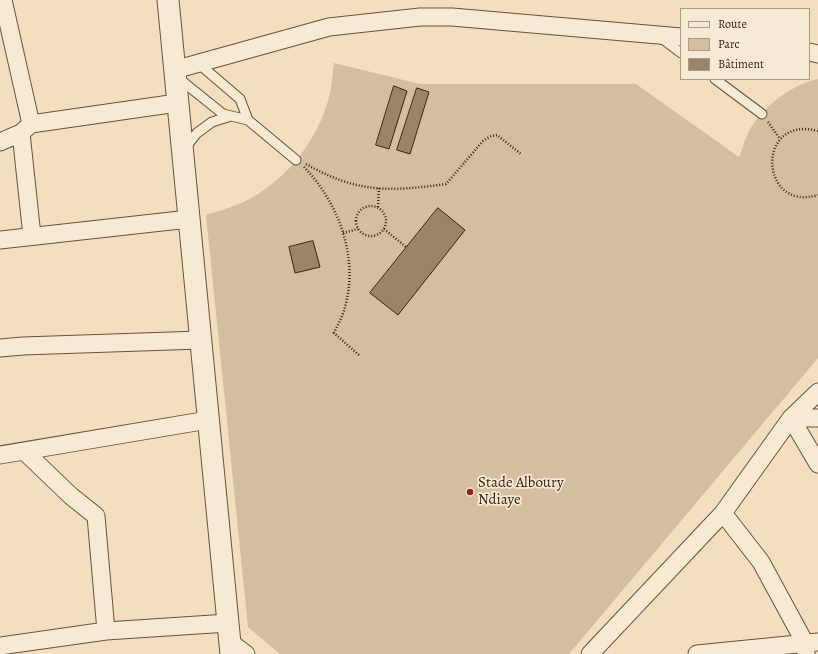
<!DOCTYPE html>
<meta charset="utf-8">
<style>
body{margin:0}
#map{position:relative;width:818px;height:654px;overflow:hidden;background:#f3debe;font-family:Alegreya,serif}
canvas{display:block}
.legend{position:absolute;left:680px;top:8px;width:130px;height:72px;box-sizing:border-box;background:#f7ead5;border:1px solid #ab9a86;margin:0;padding:5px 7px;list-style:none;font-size:12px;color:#392310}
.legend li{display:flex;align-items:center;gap:8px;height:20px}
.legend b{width:20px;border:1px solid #ab9a86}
</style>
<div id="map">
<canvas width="818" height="654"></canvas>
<ul class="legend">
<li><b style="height:5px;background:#f7ead5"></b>Route</li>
<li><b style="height:11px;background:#d3bea0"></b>Parc</li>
<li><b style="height:11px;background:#9a846a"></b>Bâtiment</li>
</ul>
</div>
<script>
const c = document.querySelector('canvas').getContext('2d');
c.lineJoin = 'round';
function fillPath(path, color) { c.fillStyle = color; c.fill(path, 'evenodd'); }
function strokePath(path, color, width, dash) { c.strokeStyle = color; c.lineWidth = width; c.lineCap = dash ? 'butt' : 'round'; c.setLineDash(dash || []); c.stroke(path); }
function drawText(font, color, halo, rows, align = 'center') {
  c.font = font + ' Alegreya,serif'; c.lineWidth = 3.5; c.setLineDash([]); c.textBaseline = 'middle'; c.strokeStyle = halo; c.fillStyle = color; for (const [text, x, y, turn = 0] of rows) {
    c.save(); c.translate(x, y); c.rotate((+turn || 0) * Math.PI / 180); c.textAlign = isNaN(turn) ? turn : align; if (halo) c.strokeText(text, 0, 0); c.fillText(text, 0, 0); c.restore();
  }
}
fillPath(new Path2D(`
 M334 63 420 84H636L739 157C743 148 746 135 752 126 767 104 791 85 818 79V358L569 654H280L248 627 206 215C219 211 232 207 244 202 288 180 322 136 331 88 332 80 333 71 334 63Z`), '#d3bea0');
const building = new Path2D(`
 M394 86 407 91 389 149 376 145Z
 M417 88 429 92 410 154 397 150Z
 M438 208 465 230 398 315 370 293Z
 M313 241 320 267 295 273 289 247Z`);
fillPath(building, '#9a846a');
strokePath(building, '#392310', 1);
const service = new Path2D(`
 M660 37 681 53
 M177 77 223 114 248 120 240 99 198 63
 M715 79 762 114
 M248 120 296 160
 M185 148 197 133 212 122 231 116`);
const minor = new Path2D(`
 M3 0 31 124
 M809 52 818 54
 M174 70 329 27 420 17H452L681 37
 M21 133 32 236
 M0 142 21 133 31 124 177 103
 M0 240 189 219
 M0 348 23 346 200 340
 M791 418 818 464
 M791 418H818
 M24 451 71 496 96 516 106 631
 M0 455 208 420
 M723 513 761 562 805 643 806 654
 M230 642 246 654
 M0 646 106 631 228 623
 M590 654 723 513 791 418 818 392
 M697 654 818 642`);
const tertiary = new Path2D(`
 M168 0 231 654`);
strokePath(service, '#68523c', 11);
strokePath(minor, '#68523c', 19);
strokePath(tertiary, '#68523c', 23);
strokePath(new Path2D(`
 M768 122 780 139
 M818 131C755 114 759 213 818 195
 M306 164C322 173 339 181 357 185 386 192 416 188 446 184L483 141 491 136 497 135 521 154
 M304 167C339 203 359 258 345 307 343 316 338 324 334 333L360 356
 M356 221a15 15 0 1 1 30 0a15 15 0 1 1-30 0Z
 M378 207 379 188
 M384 229 406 247
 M343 233 358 229`), '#392310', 2.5, [1, 2]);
strokePath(service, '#f7ead5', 9);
strokePath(minor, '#f7ead5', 17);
strokePath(tertiary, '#f7ead5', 21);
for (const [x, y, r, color] of [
 [470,492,4,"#8f2418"]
]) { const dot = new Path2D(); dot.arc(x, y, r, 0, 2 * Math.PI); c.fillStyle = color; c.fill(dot); strokePath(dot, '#f7ead5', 1.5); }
drawText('15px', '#392310', '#f7ead5', [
 ["Stade Alboury",478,483],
 ["Ndiaye",478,500]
], 'left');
</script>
